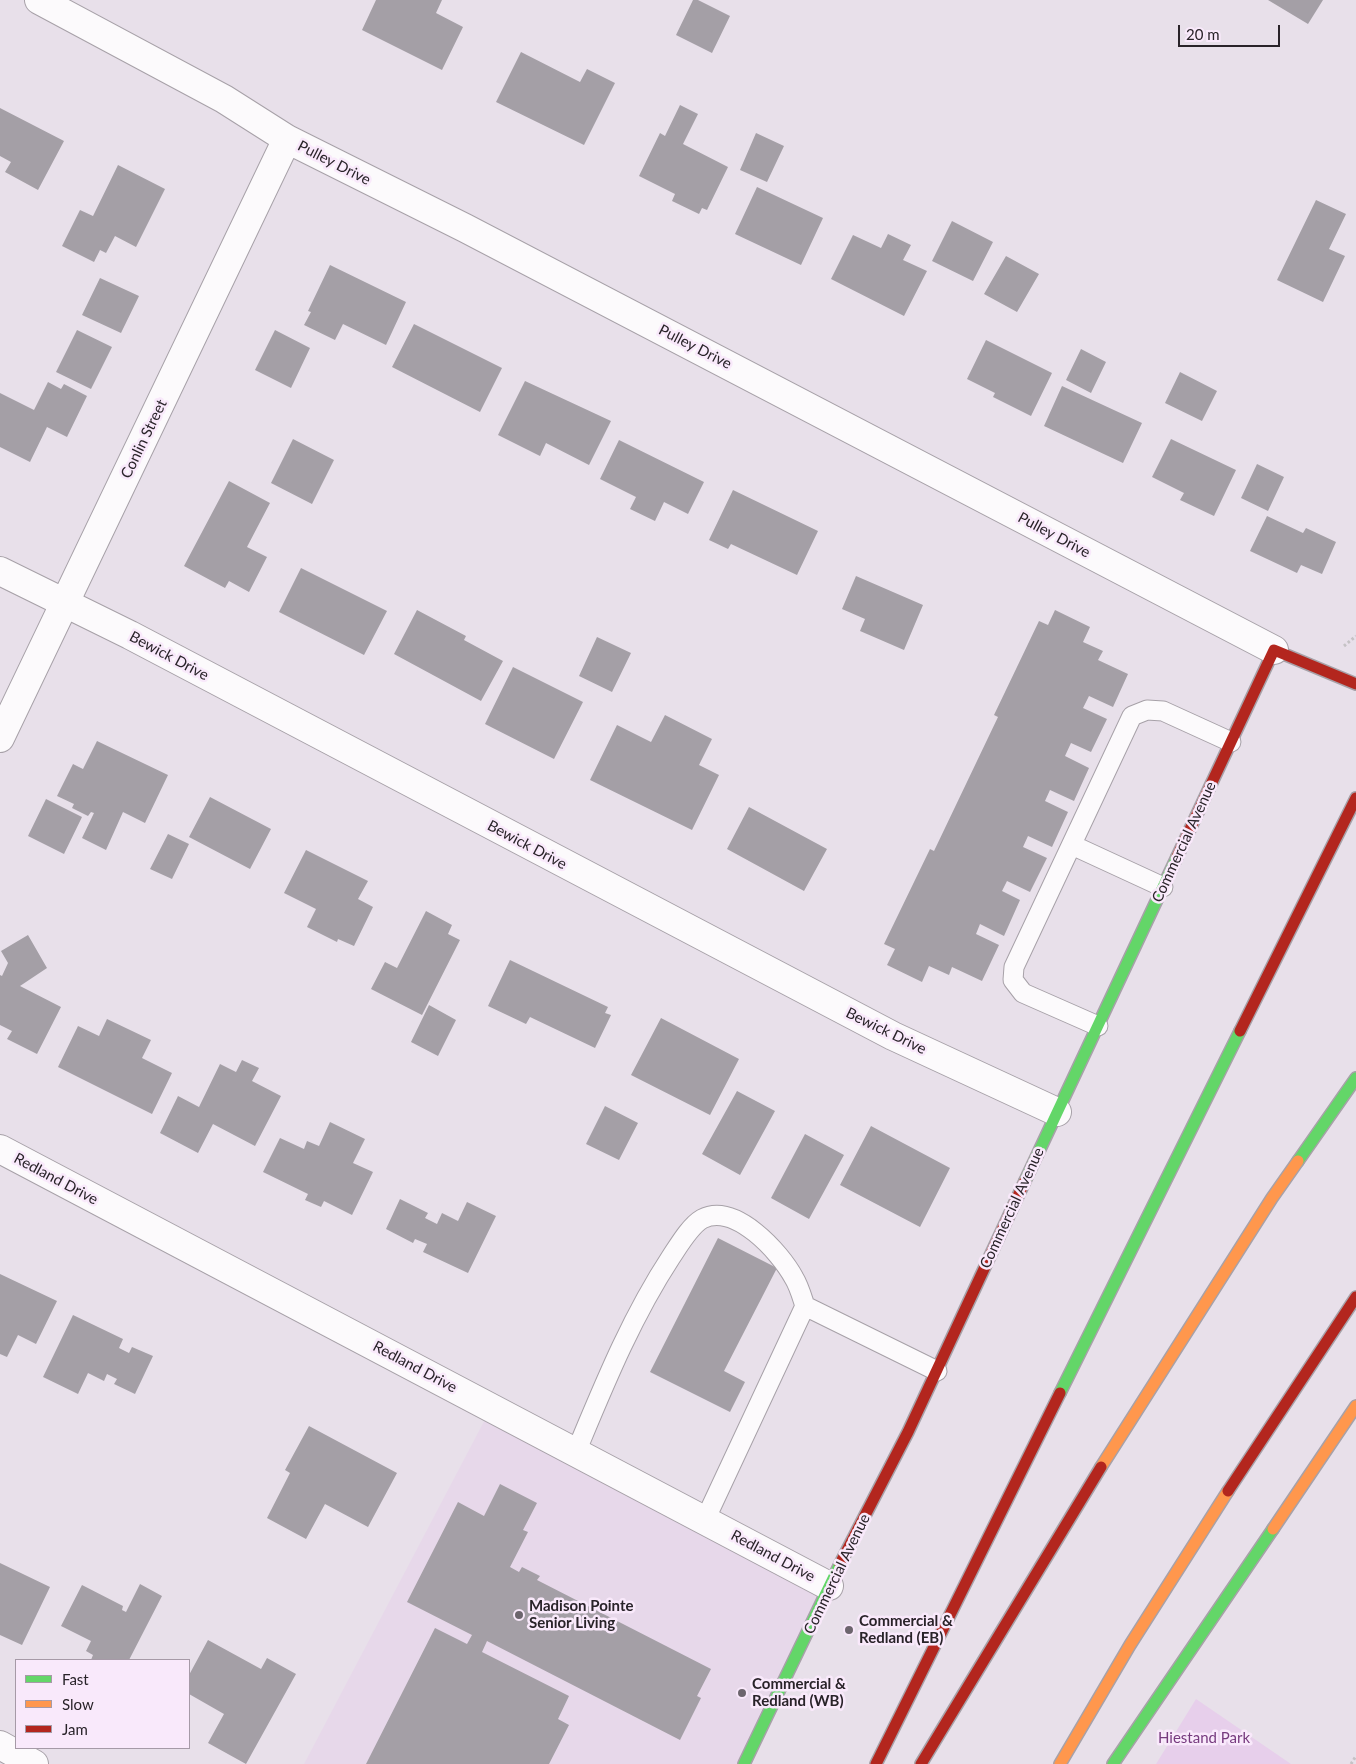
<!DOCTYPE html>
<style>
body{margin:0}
#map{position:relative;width:1356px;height:1764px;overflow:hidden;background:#e8e0ea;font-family:Lato,sans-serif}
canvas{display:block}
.legend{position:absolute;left:15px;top:1659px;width:175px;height:90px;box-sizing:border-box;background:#f9e9fb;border:1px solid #a69aa7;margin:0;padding:6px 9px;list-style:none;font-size:15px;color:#292329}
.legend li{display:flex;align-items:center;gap:10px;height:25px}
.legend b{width:25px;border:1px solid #a69aa7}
.scale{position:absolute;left:1178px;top:25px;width:102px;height:22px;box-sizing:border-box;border:2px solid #292329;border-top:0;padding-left:6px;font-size:15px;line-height:18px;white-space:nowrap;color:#292329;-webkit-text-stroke:4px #f9e9fb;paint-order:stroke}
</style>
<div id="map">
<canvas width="1356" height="1764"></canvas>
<ul class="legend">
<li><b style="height:6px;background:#63d668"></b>Fast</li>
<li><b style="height:6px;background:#ff974d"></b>Slow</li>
<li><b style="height:6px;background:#b3261e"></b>Jam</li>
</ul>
<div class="scale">20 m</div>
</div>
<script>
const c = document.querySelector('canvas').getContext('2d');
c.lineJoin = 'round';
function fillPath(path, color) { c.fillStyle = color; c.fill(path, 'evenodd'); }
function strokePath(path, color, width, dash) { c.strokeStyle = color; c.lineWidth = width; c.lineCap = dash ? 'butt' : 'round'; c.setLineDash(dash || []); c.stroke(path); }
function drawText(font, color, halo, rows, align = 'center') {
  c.font = font + ' Lato,sans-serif'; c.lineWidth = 5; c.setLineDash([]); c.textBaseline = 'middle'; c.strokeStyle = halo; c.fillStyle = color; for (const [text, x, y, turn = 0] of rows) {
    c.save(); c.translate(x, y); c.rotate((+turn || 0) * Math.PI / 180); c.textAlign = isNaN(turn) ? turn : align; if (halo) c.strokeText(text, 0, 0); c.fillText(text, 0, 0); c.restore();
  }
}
fillPath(new Path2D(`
 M491 1408 829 1586 744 1764H304Z`), '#e7d8ea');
fillPath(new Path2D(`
 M1196 1699 1291 1764H1156Z`), '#e7cfeb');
fillPath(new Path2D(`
 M376 0H442L436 13 463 27 442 70 362 30Z
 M693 0H698L730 16 712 53 676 35Z
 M1268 0H1323L1308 24Z
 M521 52 580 82 587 69 615 83 584 145 496 102Z
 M680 105 698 114 683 144 728 167 707 210 702 208 699 214 672 201 675 194 639 176 660 133 665 136Z
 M0 108 64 141 38 190 5 172 11 162 0 156Z
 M756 133 784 146 767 182 740 170Z
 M118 165 165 189 136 247 115 236 106 253 100 250 94 262 62 246 80 210 93 216Z
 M757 187 823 218 801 265 735 234Z
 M1316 200 1346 214 1329 249 1345 256 1323 302 1277 280Z
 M952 221 993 242 973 281 932 261Z
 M888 234 911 245 903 260 927 271 904 316 831 279 853 235 881 248Z
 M1006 256 1039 274 1017 312 984 294Z
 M330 265 406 302 386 345 343 324 335 340 304 325 311 312 308 311Z
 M100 278 139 296 121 333 82 315Z
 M414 324 502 368 480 412 392 367Z
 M77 330 112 347 91 389 56 372Z
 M275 330 310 348 291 388 255 370Z
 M986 340 1052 373 1031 416 993 397 995 393 967 379Z
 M1081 349 1106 362 1091 393 1066 380Z
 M1180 372 1217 391 1202 421 1165 403Z
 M525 381 611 421 589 465 546 443 540 456 498 435Z
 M48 382 61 389 64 384 87 396 67 437 47 427 30 462 0 447V393L34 410Z
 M1062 386 1142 423 1123 463 1044 426Z
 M293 439 334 460 312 504 271 483Z
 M1171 439 1236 470 1214 516 1180 500 1184 493 1152 477Z
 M619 440 704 482 688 514 664 502 655 521 630 509 636 497 600 479Z
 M1257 464 1284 477 1268 511 1241 498Z
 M229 481 270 503 247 547 267 557 249 592 229 581 225 588 184 566Z
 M733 490 818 531 797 575 731 544 728 549 709 540Z
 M1267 516 1303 533 1306 528 1336 542 1322 574 1301 565 1297 573 1250 551Z
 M301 568 387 611 364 655 279 612Z
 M856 576 923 605 904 650 860 631 865 619 842 609Z
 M417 610 466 636 464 640 503 661 481 701 394 654Z
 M1055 610 1090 627 1083 642 1103 651 1098 660 1128 674 1113 707 1089 696 1083 708 1107 719 1091 752 1071 743 1065 756 1089 768 1074 801 1050 790 1045 801 1068 812 1052 847 1028 836 1023 847 1047 858 1030 892 1007 881 1002 891 1020 900 1004 936 980 924 976 934 999 945 982 981 952 967 949 975 929 966 922 982 887 965 895 949 884 944 930 849 934 851 998 717 994 715 1039 621 1048 625Z
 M597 637 631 653 612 692 579 676Z
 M513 667 583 702 554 759 485 724Z
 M665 715 712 739 699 765 719 775 692 830 590 780 617 725 651 742Z
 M97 741 168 775 145 823 123 812 106 850 82 838 94 813 91 812 88 816 72 808 74 804 57 796 73 764 83 769Z
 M210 797 271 829 250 869 189 837Z
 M46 799 82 817 64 854 28 836Z
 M749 807 827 849 804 891 727 849Z
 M168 834 189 844 172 879 150 869Z
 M306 850 368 881 358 899 373 907 354 946 338 939 337 942 307 927 316 909 284 893Z
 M426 911 452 925 448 934 460 940 422 1015 371 989 385 962 397 968Z
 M28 935 47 968 20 986 61 1007 37 1054 7 1039 12 1031 0 1025V975L2 976 8 963 1 951Z
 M510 960 608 1007 605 1013 611 1015 595 1048 530 1017 526 1024 488 1006Z
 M429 1005 456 1020 438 1056 411 1042Z
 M661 1018 739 1059 710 1115 631 1075Z
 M107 1019 151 1040 142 1058 172 1073 152 1114 58 1067 78 1026 99 1036Z
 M242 1060 259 1068 252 1081 281 1096 255 1146 213 1124 198 1153 160 1133 178 1096 199 1107 220 1064 236 1072Z
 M737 1091 775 1111 740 1175 702 1154Z
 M605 1106 638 1123 619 1160 586 1144Z
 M330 1122 365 1139 353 1163 373 1172 352 1215 324 1201 321 1207 305 1200 308 1194 263 1172 280 1138 304 1149 307 1141 319 1146Z
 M871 1126 950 1168 920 1227 840 1185Z
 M805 1134 844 1155 809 1219 771 1198Z
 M400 1199 428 1213 425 1218 437 1224 442 1213 458 1221 467 1202 496 1216 468 1273 423 1252 427 1244 415 1239 413 1243 386 1229Z
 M718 1238 777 1268 724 1371 745 1382 730 1412 650 1372Z
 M0 1274 57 1301 36 1344 18 1335 7 1357 0 1354Z
 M73 1315 123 1339 119 1348 129 1353 132 1347 153 1356 135 1394 114 1384 117 1379 107 1374 104 1381 88 1373 78 1394 43 1377Z
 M309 1426 397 1473 368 1527 325 1504 306 1539 267 1518 290 1473 285 1470Z
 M500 1484 537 1503 523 1530 528 1532 510 1567 519 1572 522 1567 540 1576 537 1580 711 1669 697 1696 701 1698 680 1740 487 1641 482 1652 569 1696 558 1719 569 1725 549 1764H366L435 1628 467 1644 472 1635 407 1602 458 1502 484 1516Z
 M0 1563 50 1587 22 1645 0 1635Z
 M140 1584 162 1596 129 1660H91L93 1655 86 1651 91 1641 61 1626 82 1585 123 1606 122 1610 126 1612Z
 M208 1640 261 1669 267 1658 296 1674 246 1764 208 1743 224 1714 189 1694V1675Z`), '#a49fa6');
const lane = new Path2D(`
 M1072 845 1163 887
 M1098 1026 1023 993 1013 980 1014 967 1132 716 1147 710 1163 711 1231 742
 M805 1306 937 1371
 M576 1452C604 1385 631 1318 671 1257 679 1245 690 1226 702 1219 735 1202 780 1252 794 1278 799 1286 802 1297 805 1306L705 1520`);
const street = new Path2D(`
 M39 0 224 99 287 139 465 228 1274 650
 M0 571 130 635 893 1036 1057 1112
 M0 738 287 139
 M0 1149 829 1586
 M0 1745 34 1764`);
const fast = new Path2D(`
 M1298 1161 1356 1078
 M1025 1181 1177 857
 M1060 1393 1240 1031
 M744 1764 840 1564
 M1113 1764 1273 1529`);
const slow = new Path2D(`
 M1101 1467 1272 1198 1298 1161
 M1273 1529 1356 1406
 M1060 1764 1130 1645 1228 1491`);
const jam = new Path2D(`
 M1177 857 1274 650 1356 684
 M1240 1031 1356 798
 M1228 1491 1356 1297
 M840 1564 908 1432 1025 1181
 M876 1764 1060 1393
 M921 1764 1101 1467`);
strokePath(lane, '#a7a1a8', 21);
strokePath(street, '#a7a1a8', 30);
strokePath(fast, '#a7a1a8', 14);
strokePath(slow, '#a7a1a8', 14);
strokePath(jam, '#a7a1a8', 14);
strokePath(new Path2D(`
 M1344 646 1356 636
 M1351 1764 1356 1756`), '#c5c2c5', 3, [2.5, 2.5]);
strokePath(lane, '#fcfafc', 19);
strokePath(street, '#fcfafc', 28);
strokePath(fast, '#63d668', 11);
strokePath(slow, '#ff974d', 11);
strokePath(jam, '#b3261e', 11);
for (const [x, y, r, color] of [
 [519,1615,5,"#6c656d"],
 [849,1630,5,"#6c656d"],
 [742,1693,5,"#6c656d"]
]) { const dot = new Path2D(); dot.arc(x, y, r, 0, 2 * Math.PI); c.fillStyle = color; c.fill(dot); strokePath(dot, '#f9e9fb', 2); }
drawText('15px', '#292329', '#f9e9fb', [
 ["Pulley Drive",334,163,27],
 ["Pulley Drive",695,347,27],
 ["Conlin Street",144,439,-64],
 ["Pulley Drive",1054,535,28],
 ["Bewick Drive",169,656,28],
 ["Commercial Avenue",1184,842,-65],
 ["Bewick Drive",527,845,28],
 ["Bewick Drive",886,1031,26],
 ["Redland Drive",56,1179,28],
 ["Commercial Avenue",1012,1208,-65],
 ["Redland Drive",415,1367,28],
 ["Redland Drive",773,1556,28],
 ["Commercial Avenue",837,1574,-64]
]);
drawText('bold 15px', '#292329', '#f9e9fb', [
 ["Madison Pointe",529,1606],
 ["Senior Living",529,1623],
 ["Commercial &",859,1621],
 ["Redland (EB)",859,1638],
 ["Commercial &",752,1684],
 ["Redland (WB)",752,1701]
], 'left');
drawText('15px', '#763a7e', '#f9e9fb', [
 ["Hiestand Park",1204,1738]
]);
</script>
